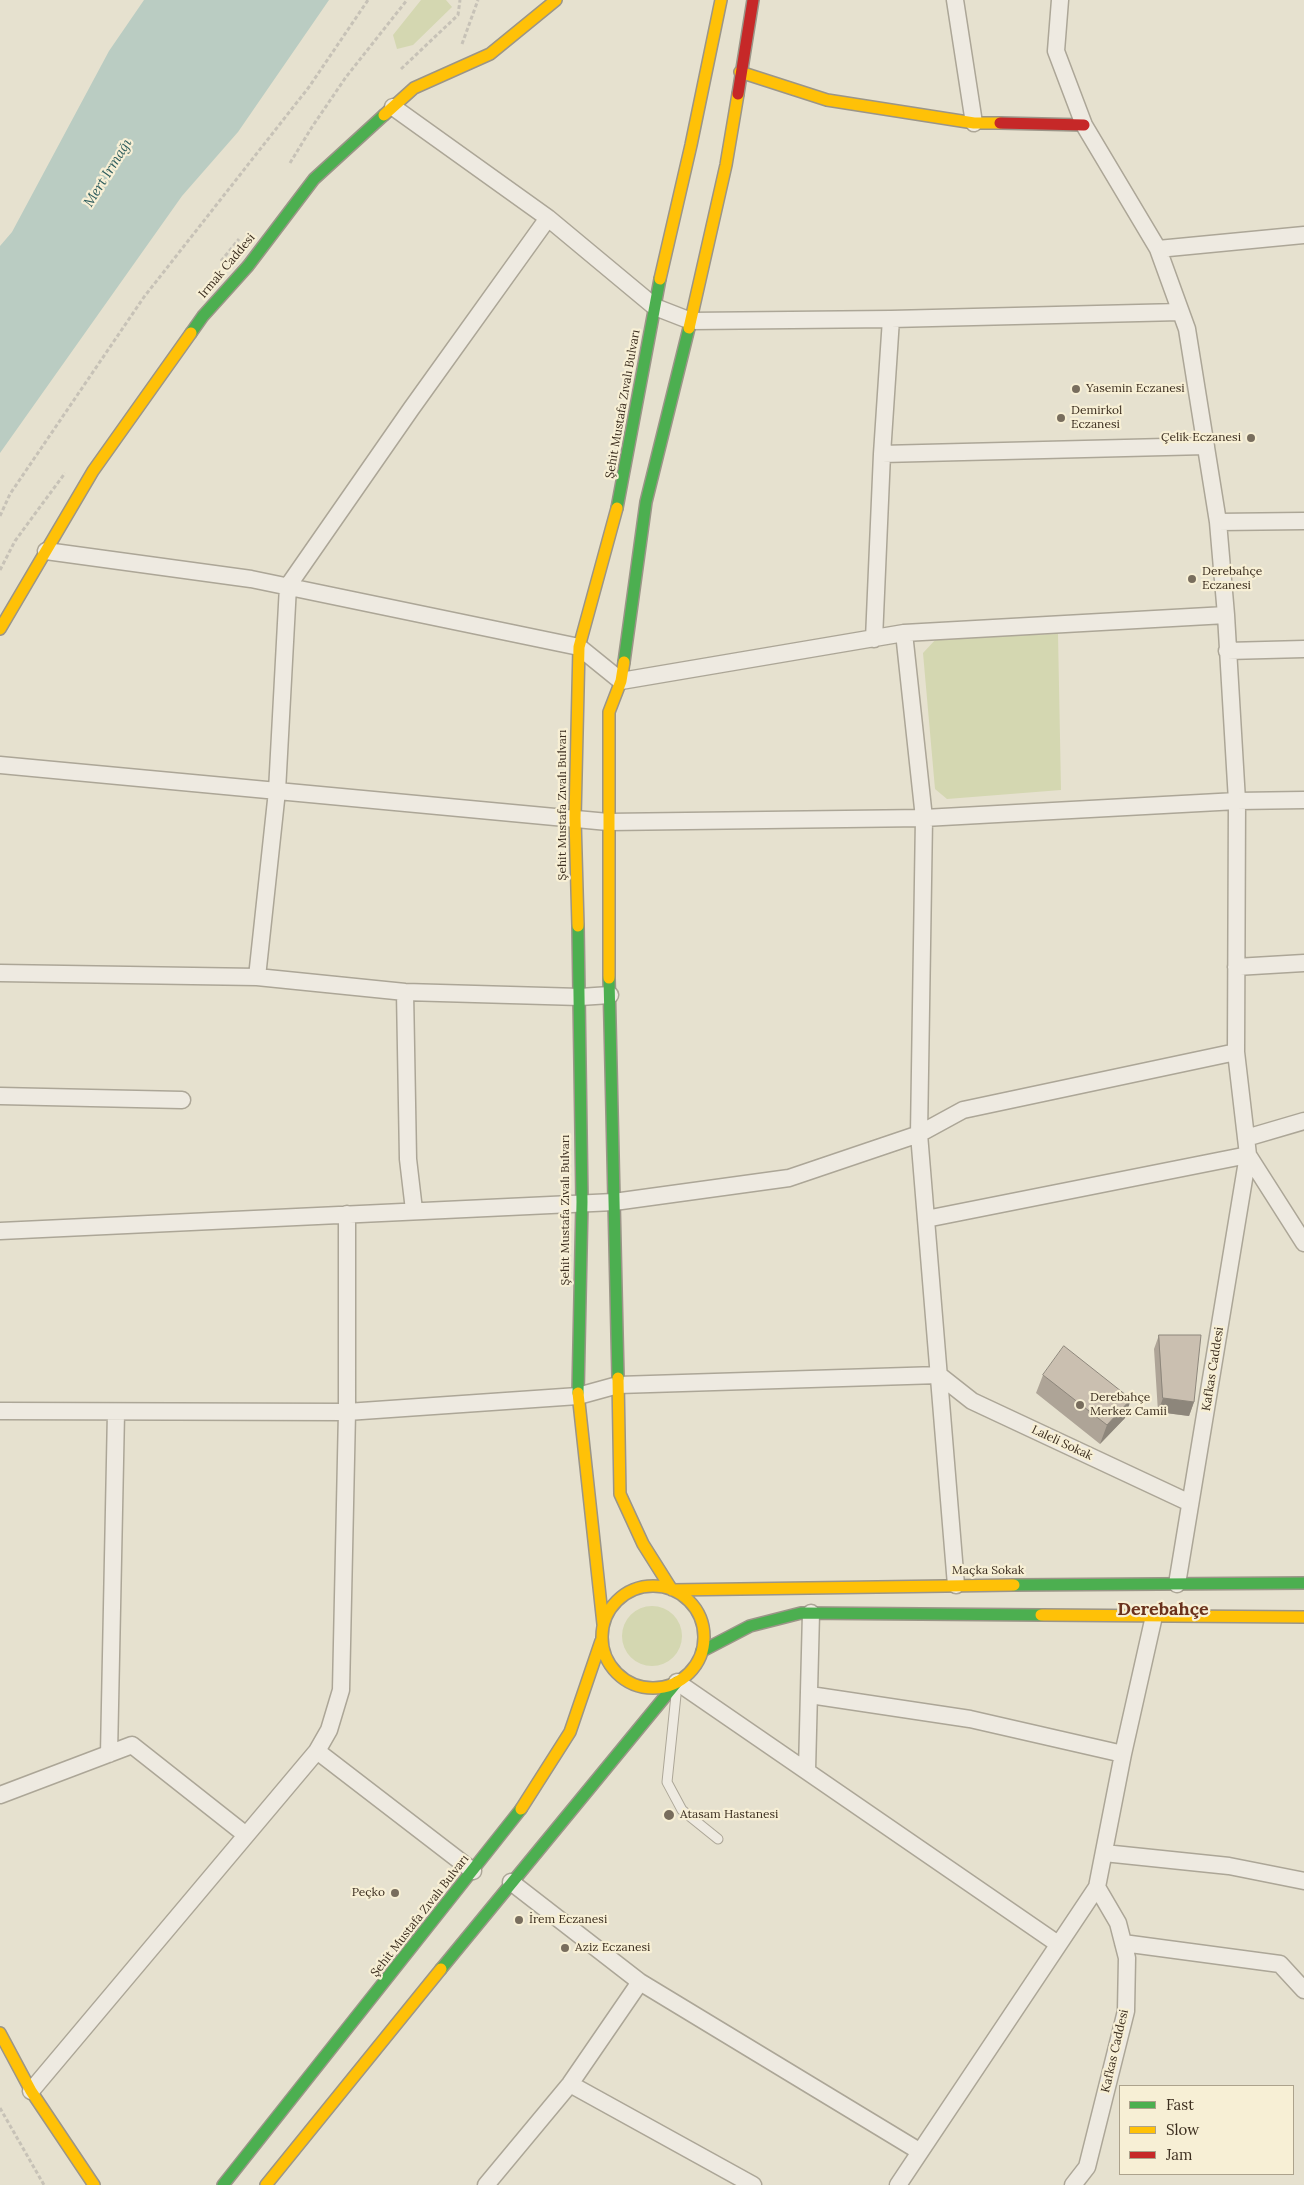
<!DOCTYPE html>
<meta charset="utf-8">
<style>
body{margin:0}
#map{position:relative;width:1304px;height:2185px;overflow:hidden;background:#e6e1cf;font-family:Lora,serif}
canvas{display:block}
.legend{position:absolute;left:1119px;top:2085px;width:175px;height:90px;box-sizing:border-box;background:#f7efd5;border:1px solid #aca28c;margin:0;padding:6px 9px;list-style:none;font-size:15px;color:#3c2e1f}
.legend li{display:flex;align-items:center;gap:10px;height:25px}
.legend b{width:25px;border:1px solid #aca28c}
</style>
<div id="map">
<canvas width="1304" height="2185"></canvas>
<ul class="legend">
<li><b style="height:6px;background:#4caf50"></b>Fast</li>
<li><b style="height:6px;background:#ffc107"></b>Slow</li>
<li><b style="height:6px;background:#c62828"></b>Jam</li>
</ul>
</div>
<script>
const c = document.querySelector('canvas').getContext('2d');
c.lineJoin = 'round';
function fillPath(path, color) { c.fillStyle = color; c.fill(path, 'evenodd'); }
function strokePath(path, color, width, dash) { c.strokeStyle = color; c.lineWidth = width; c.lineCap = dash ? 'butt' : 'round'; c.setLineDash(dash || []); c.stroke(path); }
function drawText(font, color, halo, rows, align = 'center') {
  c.font = font + ' Lora,serif'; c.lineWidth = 4.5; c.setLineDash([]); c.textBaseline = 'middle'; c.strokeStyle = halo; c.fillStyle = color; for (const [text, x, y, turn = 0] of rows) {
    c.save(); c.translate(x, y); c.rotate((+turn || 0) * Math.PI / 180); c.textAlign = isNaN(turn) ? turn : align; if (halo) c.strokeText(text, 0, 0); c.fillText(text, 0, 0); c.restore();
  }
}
fillPath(new Path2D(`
 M421 0H446L452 7 413 45 397 49 393 35Z
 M1058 634 1061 790 947 799 935 789 923 653 937 638Z
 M622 1636a30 30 0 1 1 60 0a30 30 0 1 1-60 0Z`), '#d4d7b1');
fillPath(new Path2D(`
 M144 0H329L238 132 182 196 0 453V246L12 232 109 51Z`), '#baccc2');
const lane = new Path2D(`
 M676 1695 667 1782 682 1810 718 1839`);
const street = new Path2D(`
 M955 0 974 123
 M1060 0 1056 51 1084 125 1158 249 1187 329 1218 522 1226 615 1237 801 1236 1052 1248 1155 1304 1243
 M393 107 548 218 655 307 691 321 891 319 1180 312
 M1158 249 1304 235
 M882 454 1206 446
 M1218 522 1304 521
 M46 551 251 579 579 647 621 681 904 633 1226 615
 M904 633 924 818 919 1134 956 1585
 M874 639 882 454 891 319
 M1227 651 1304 649
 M0 765 608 822 924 818 1237 801 1304 800
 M1236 967 1304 963
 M0 973 257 977 405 992 580 997 610 995
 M257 977 277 791 288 586 411 409 548 218
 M405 992 408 1159 414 1210
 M0 1096 182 1100
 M1246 1138 1304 1121
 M926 1219 1248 1155
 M0 1231 614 1202 789 1178 919 1134 963 1110 1236 1052
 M0 1411 347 1412 578 1396 618 1385 939 1375 972 1401 1190 1503
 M1177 1584 1248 1155
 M677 1682 1058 1944
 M810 1695 970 1719 1123 1754
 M317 1751 473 1871
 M109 1754 116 1412
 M807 1770 811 1613
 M0 1795 132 1745 246 1835
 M1104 1853 1229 1866 1304 1881
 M511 1882 640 1982 919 2151
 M1123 1943 1280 1964 1304 1990
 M570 2084 753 2185
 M31 2091 317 1751 329 1730 341 1690 347 1412V1214
 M486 2185 570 2084 640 1982
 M898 2185 1097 1887 1123 1754 1154 1616
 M1073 2185 1087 2167 1126 2011 1127 1958 1118 1923 1097 1887`);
const fast = new Path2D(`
 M191 333 203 316 248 266 314 179 384 115
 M617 508 660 279
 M624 662 646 502 689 328
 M578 926 582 1202 578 1393
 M609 978 618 1378
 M1014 1585 1304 1583
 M702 1651 750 1626 801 1613 1041 1615
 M441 1969 677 1682
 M223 2185 521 1809`);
const slow = new Path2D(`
 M740 72 827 100 974 123H1000
 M384 115 414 88 490 54 556 0
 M660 279 691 145 721 0
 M689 328 726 165 738 94
 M0 629 93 471 191 333
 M578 926 575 818 579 647 617 508
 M609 978V712L621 681 624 662
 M618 1378 620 1494 643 1544 672 1590
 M578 1393 603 1624
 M602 1637a51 51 0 1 1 102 0a51 51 0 1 1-102 0Z
 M672 1590 1014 1585
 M1041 1615 1304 1617
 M521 1809 570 1732 601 1641
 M0 2033 31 2091 94 2185
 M266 2185 441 1969`);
const jam = new Path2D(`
 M738 94 753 0
 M1000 123 1084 125`);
strokePath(lane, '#aca697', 11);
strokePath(street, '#aca697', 19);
strokePath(fast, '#9b9588', 14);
strokePath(slow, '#9b9588', 14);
strokePath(jam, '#9b9588', 14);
strokePath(new Path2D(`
 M462 44 478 0
 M401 69 458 15 460 0
 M290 163 312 127 346 77 407 0
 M221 261 239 239
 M0 516 10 494 144 297 309 87 368 0
 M0 570 15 541 65 473
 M0 2108 44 2185`), '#c7c2b7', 3, [4, 2.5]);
strokePath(lane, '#eeeae1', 9);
strokePath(street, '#eeeae1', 16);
strokePath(fast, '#4caf50', 11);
strokePath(slow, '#ffc107', 11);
strokePath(jam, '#c62828', 11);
fillPath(new Path2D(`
 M1159 1335 1194 1402 1189 1416 1158 1412 1154 1349Z
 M1043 1375 1125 1418 1100 1444 1036 1393Z`), '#aea497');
fillPath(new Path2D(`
 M1163 1398 1194 1402 1189 1416 1158 1412Z
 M1131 1399 1125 1418 1100 1444 1107 1425Z`), '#8d867b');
const building = new Path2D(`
 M1159 1335H1201L1194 1402 1163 1398Z
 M1064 1346 1131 1399 1107 1425 1043 1375Z`);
fillPath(building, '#cabfb0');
strokePath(building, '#8d867b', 1);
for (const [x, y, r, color] of [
 [1076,389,5,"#786d5d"],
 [1061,418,5,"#786d5d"],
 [1251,438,5,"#786d5d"],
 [1192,579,5,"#786d5d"],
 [1080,1405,5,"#786d5d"],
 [669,1815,6,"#786d5d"],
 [395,1893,5,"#786d5d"],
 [519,1920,5,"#786d5d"],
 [565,1948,5,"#786d5d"]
]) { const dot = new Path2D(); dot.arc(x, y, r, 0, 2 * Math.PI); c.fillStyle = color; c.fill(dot); strokePath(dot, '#f7efd5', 2); }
drawText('12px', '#3c2e1f', '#f7efd5', [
 ["Irmak Caddesi",227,266,-50],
 ["Şehit Mustafa Zıvalı Bulvarı",623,404,-80],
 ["Şehit Mustafa Zıvalı Bulvarı",563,805,-90],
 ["Şehit Mustafa Zıvalı Bulvarı",566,1210,-90],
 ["Kafkas Caddesi",1213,1369,-81],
 ["Laleli Sokak",1062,1443,25],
 ["Maçka Sokak",988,1571],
 ["Şehit Mustafa Zıvalı Bulvarı",420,1916,-52],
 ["Kafkas Caddesi",1115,2051,-77]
]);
drawText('12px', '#3c2e1f', '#f7efd5', [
 ["Yasemin Eczanesi",1086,389],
 ["Demirkol",1071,411],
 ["Eczanesi",1071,425],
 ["Çelik Eczanesi",1241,438,"right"],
 ["Derebahçe",1202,572],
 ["Eczanesi",1202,586],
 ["Derebahçe",1090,1398],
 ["Merkez Camii",1090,1412],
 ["Atasam Hastanesi",680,1815],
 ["Peçko",385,1893,"right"],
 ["İrem Eczanesi",529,1920],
 ["Aziz Eczanesi",575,1948]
], 'left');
drawText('italic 14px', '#2d5c5c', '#f7efd5', [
 ["Mert Irmağı",108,173,-58]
]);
drawText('bold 18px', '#6a311c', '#f7efd5', [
 ["Derebahçe",1163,1610]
]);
</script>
